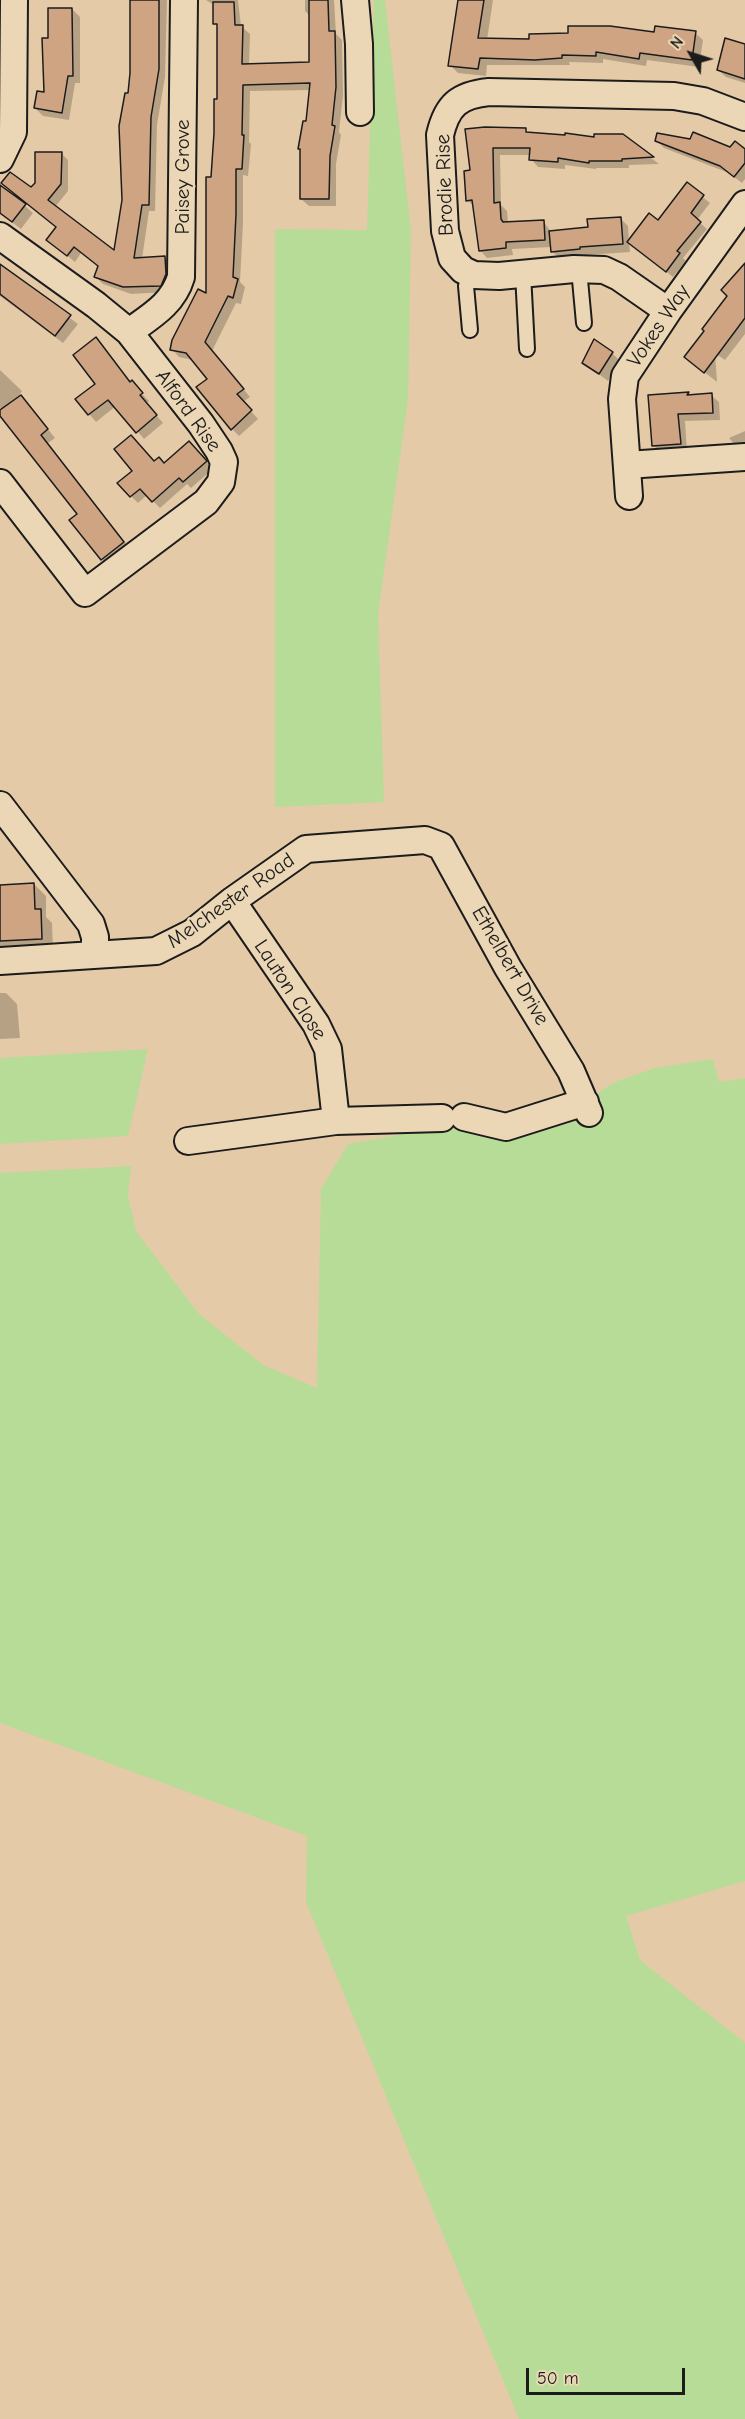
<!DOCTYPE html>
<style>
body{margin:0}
#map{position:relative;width:745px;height:2419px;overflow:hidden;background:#e5caa7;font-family:"Comic Neue",sans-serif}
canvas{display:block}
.north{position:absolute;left:661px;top:24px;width:60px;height:60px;-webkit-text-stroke:4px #ebd7b5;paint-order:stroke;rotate:309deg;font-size:16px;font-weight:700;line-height:24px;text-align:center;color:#1c1c1c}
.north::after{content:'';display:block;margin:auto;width:21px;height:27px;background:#1c1c1c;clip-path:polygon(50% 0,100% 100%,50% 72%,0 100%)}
.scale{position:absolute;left:526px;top:2368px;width:159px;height:27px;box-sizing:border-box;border:3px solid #1c1c1c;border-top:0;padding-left:8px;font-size:18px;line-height:21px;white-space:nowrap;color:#1c1c1c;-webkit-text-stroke:4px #ebd7b5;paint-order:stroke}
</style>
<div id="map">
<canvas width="745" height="2419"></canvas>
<div class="north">N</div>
<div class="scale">50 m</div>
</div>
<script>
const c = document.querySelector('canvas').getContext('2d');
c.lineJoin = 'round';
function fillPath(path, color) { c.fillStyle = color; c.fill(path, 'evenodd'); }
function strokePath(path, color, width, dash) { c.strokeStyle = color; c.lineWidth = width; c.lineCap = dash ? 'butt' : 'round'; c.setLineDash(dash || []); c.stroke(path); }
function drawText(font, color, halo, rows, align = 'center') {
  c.font = font + ' "Comic Neue",sans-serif'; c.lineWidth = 5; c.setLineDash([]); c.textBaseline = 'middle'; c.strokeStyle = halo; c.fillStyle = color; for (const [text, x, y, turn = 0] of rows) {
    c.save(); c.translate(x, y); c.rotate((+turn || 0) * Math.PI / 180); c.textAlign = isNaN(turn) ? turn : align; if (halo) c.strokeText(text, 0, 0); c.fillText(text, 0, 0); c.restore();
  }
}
fillPath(new Path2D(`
 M374 0H385L411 231 408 399 378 614 384 802 275 807V229L367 230Z
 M148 1049 128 1136 0 1144V1058Z
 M713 1059 719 1082 745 1078V1881L626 1916 640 1960 745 2043V2419H519L306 1902 307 1836 0 1723V1173L131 1166 128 1196 136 1231 199 1314 263 1365 317 1388 321 1189 348 1144 512 1115 569 1112 615 1082 655 1068Z`), '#b6dc97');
fillPath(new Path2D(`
 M132 0H167L165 77 157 125 155 211H149L142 259 165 258 172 265 168 292 131 294 103 284 96 277 99 267 81 253 75 262 48 240 57 227 32 189 61 153 68 160V191L55 207 116 252 123 200 131 73Z
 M206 0H238L241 26 250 34 249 65 310 63 311 17 305 11V0H334L336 34 342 40 343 95 339 132 341 135 336 164V206H309L301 199 311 90 250 91 249 142 251 144 248 176 243 175V223L240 282 245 287 241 304 236 303 212 351 250 397 243 402 258 419 239 436 232 429 209 379 193 360 179 357 172 349 208 296 219 101V28L215 23 214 5Z
 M460 0H493L487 40H531L695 33 703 40 699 67 647 60 646 66 603 59V63L569 62 570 65H487L486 76 458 73 450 65Z
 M72 9 80 17V83H75L69 120 43 116 35 108 46 93 49 39Z
 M745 46V83L726 77 718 70Z
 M466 130H525L529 134 595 139 622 136 659 164 629 165V168H596V169L565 165V169L538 167 531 159V155H500L501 205 507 211 508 223 544 222 551 232 589 229 620 218 628 226 629 242 658 222 688 185 710 203 697 220 707 229 683 258 686 261 673 277 629 242 630 252 587 255V257L560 259 552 251V247L512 249 513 255 487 258 480 250 475 207 467 200 471 172Z
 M656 140 745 151V179L742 183 729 173 664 148Z
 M0 195 25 206 33 213 21 229 0 213Z
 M0 267 78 324 63 343 0 296Z
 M745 273V334L725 360 715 353 717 382 693 363 706 331Z
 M96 339 131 383 149 401 146 403 163 423 144 439 116 406 96 422 77 400 97 384Z
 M612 353 620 361 608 381 584 363Z
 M0 370 22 391 20 394 55 438 48 443 131 550 110 567 102 559 79 514 0 407Z
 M689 393 691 396 711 395 719 402 720 420 685 421 687 451 661 453 653 445 650 396Z
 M745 431V446L737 447 729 438Z
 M196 450 213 469 191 488 187 484 160 508 147 495 138 503 131 496 154 463 164 465Z
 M34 884 46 896V917L52 923 53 951 0 953V886Z
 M0 993H6L17 1004 20 1038 0 1039Z`), '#0003');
const building = new Path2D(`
 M130 0H159V69L151 117 149 205H142L134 258 165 256 166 274 161 286 123 287 94 277 98 266 74 247 67 256 46 240 56 227 1 183 10 172 31 187 35 183V152H62L61 184 48 200 114 250 122 200 119 126 125 93H128L130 73Z
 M309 0H328L329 31H335L336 87 332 125 335 126 330 156 329 199H300V149H298L303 121H306L310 83 243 85 242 135H244L242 169H236V214L233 277 238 279 233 298 228 296 205 342 244 389 237 394 252 410 231 430 196 387 207 379 186 353 170 350 172 340 198 289 206 293V177H211L214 133V99H217V24H213V2H234L235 25H243L242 64 309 62Z
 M458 0H484L478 38 529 39V34L568 33V26H610L654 32 655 26 696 31 692 60 640 53 639 59 596 52V56L562 55V58L535 60 480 58 478 69 448 66Z
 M48 8H72L73 76H68L62 113 34 108 37 91 44 92 42 38H48Z
 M725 38 745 44V79L717 70Z
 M485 127 526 128V132L565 135V133L594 137V134H623L654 157 622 159V161H589V163L558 158V162L529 160 530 148H493L494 203 500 202 501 219 503 222 544 220 545 240 506 242V248L479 251 472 200 466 201 464 171 470 170 465 129Z
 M693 132 730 147 735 141 745 149V163L734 177 720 166 655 141 657 133 690 139Z
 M687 182 704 195 691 213 701 222 677 251 680 253 666 272 627 242 649 213 658 220Z
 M0 185 26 204 12 222 0 213Z
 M621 217 623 244 580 247V249L551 252 549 231 588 227 587 219Z
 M745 263V318L704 373 684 357 704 331 702 329 727 296 721 290Z
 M0 264 71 315 55 336 0 294Z
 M96 337 130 382 132 380 143 393 140 395 157 415 136 433 108 400 88 415 75 399 95 384 73 355Z
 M594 339 613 352 599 374 582 363Z
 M689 392 687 395 712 393 713 413 678 414 681 444 652 446 648 395Z
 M21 395 48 429 41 435 124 542 101 560 69 520 77 514 0 416V410Z
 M131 435 154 461 159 457 164 463 189 441 207 461 183 482 179 478 152 502 140 489 130 497 117 483 132 471 114 449Z
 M34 883 35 909H41L42 939 0 941V885Z`);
fillPath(building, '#cfa483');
strokePath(building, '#1c1c1c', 1.5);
const service = new Path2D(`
 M579 269 584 323
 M469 273 466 286 470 330
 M523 274 527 349`);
const minor = new Path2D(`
 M355 0 359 44 360 112
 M0 159 13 132 14 0
 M0 236 96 305 129 332 201 424 219 451 224 462 221 482 206 502 85 593 0 483
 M668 311 619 277 604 270 574 269 499 276 474 275 463 270 452 258 445 231 440 135C447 105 459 95 489 92L674 96 703 101 745 117
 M129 332C151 316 173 304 181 277L184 0
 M627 465 745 457
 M629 496 622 399 625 376 668 311 745 204
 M0 805 91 924 95 937V954
 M232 901 316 1024 328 1049 336 1121
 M0 961 156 951 192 933 232 901 306 849 425 840 441 846 508 968 571 1071 589 1113
 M464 1117 506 1127 585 1102
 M188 1141 336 1121 442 1118`);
strokePath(service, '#1c1c1c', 18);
strokePath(minor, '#1c1c1c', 30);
strokePath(service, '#ebd7b5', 14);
strokePath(minor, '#ebd7b5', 26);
drawText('21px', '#1c1c1c', '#ebd7b5', [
 ["Paisey Grove",183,177,-90],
 ["Brodie Rise",445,185,-92],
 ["Vokes Way",659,326,-56],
 ["Alford Rise",188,411,54],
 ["Melchester Road",231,901,-35],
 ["Ethelbert Drive",510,966,60],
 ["Lauton Close",290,990,57]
]);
</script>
